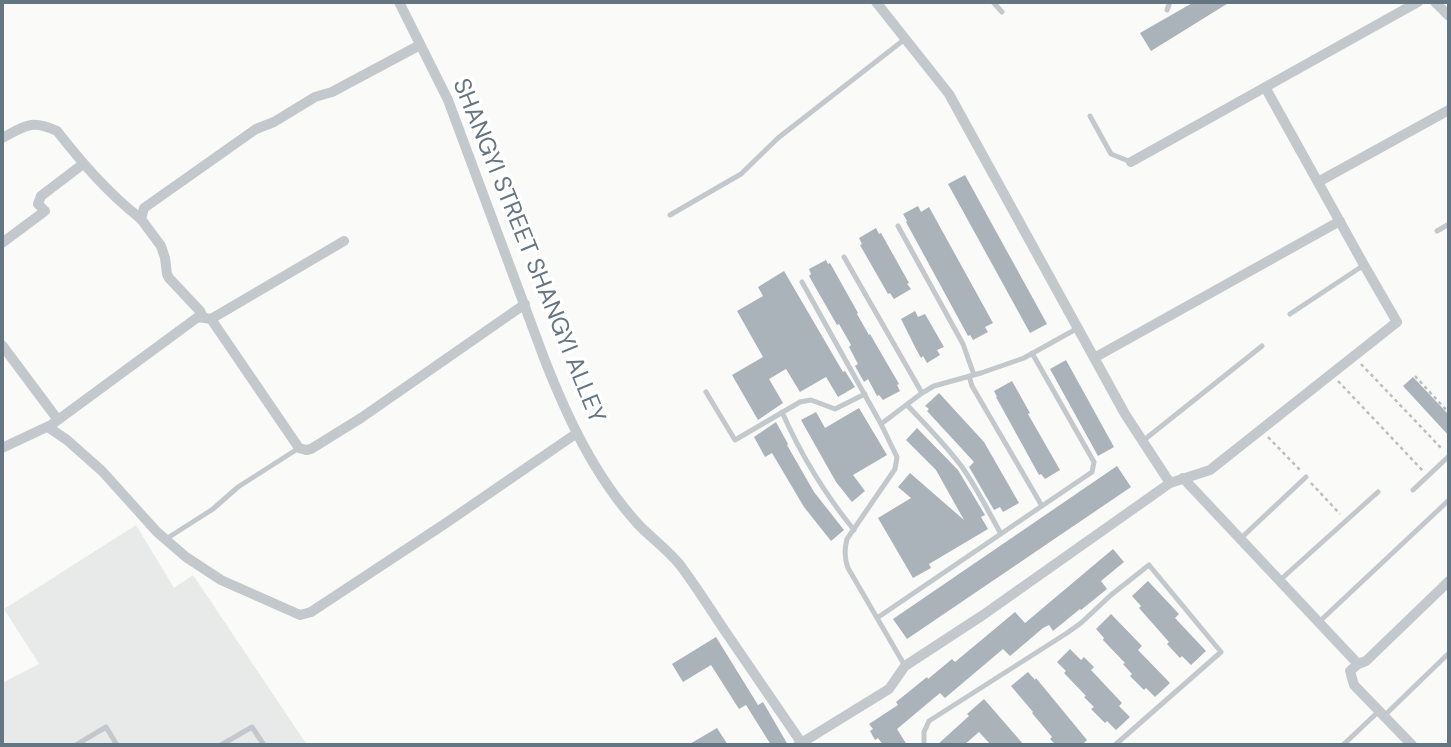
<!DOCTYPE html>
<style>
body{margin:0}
#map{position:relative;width:1451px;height:747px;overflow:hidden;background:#fafaf8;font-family:"DM Sans",sans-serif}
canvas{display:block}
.frame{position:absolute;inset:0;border:4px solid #657683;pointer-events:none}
</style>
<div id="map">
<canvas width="1451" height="747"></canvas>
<div class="frame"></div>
</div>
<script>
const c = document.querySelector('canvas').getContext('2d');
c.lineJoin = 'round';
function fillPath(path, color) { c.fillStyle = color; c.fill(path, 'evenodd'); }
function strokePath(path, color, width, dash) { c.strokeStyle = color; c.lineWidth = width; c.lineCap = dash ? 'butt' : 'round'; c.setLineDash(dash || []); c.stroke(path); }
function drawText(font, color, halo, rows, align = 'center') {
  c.font = font + ' "DM Sans",sans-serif'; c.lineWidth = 7; c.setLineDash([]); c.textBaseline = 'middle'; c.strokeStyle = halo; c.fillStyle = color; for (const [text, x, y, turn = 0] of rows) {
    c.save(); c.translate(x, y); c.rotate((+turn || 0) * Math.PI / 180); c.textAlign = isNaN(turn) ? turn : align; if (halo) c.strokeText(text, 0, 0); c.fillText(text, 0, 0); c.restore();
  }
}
fillPath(new Path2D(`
 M136 525 174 588 193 575 307 745H2V683L39 664 4 609Z`), '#e8e9e9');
fillPath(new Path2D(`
 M1194 2H1230L1151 51 1140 33Z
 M965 175 1047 324 1030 333 948 184Z
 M918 206 921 212 929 207 993 323 985 327 988 332 973 340 970 335 968 336 906 222 907 221 903 214Z
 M876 228 879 234 881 233 909 283 907 284 911 289 894 299 890 293 888 294 860 245 862 244 859 238Z
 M826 260 828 264 830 263 858 313 857 314 869 335 870 334 899 384 897 385 900 391 883 400 879 395 877 396 868 379 864 382 855 366 858 364 849 347 851 345 839 324 837 325 809 276 811 274 809 269Z
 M784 271 843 372 845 371 855 387 838 397 826 377 800 392 786 369 769 379 783 403 758 420 732 375 763 357 737 311 763 296 758 287Z
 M915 311 918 317 925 314 944 347 937 350 940 355 927 363 923 356 921 358 915 347 901 319Z
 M1066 360 1114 447 1098 456 1050 369Z
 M1413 377 1449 415V436L1403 386Z
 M1012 381 1030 413 1028 414 1060 470 1045 479 1041 474 1039 475 996 397H997L994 391Z
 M939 393 984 442 1019 503 1003 512 1000 507 994 510 969 467 974 462 927 411 929 409 925 406Z
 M859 408 887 455 853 475 865 491 852 502 836 482 801 420 816 412 825 428Z
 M776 422 788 444 787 445 814 492 844 530 831 541 804 507 772 453 765 457 754 437Z
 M917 428 958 470 985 515 981 517 988 529 929 564 931 568 913 578 878 518 911 498 898 487 910 473 964 520 936 470 906 440Z
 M1117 466 1131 487 907 639 893 619Z
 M1113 549 1124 562 1101 581 1107 589 1081 610 1080 609 1053 631 1049 625 1043 628 1010 656 1003 649 945 698 940 693 897 729 907 745H883L878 738 875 740 870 731 873 729 869 724 898 705 896 702 927 677 928 679 952 659 955 662 1015 612 1025 623Z
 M1148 581 1179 614 1175 618 1206 651 1191 665 1182 656 1180 658 1167 644 1169 642 1139 608 1141 606 1132 596Z
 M1111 614 1142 646 1138 650 1170 683 1155 697 1146 688 1144 690 1130 676 1132 674 1123 664 1125 663 1103 640 1104 638 1096 629Z
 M716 637 758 705 763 702 788 745H771L746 705 739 709 711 665 683 682 672 664Z
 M1070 649 1081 660 1084 657 1094 667 1091 670 1122 703 1119 706 1130 717 1116 730 1107 721 1105 723 1091 709 1094 707 1084 697 1086 696 1064 673 1066 671 1057 662Z
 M1028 672 1035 680 1036 678 1087 740 1082 745H1056L1050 739 1052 737 1032 713 1033 712 1011 686Z
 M984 699 1024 745H991L979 732 964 745H937L969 716 967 714Z
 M717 728 728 745H688Z`), '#aab3b9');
strokePath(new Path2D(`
 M1361 364 1443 450
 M1415 376 1449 413
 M1338 381 1423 471
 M1268 437 1300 470
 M1311 483 1340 514`), '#bbbfc2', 2.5, [3.5, 3.5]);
strokePath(new Path2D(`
 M993 2 1002 12
 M1167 10 1170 2
 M1090 116 1111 154 1131 162
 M670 215 741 174 778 138 905 39
 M898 226 963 344 974 375
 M1437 231 1449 224
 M844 257 922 393
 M802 282 881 424 897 457 895 469 847 539C844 550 844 558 848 568L905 666
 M1290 314 1364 265
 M969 376 972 386 1042 506
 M706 392 735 440 800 402 811 400 835 409 865 394
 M907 405C926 425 946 445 962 467 977 488 988 511 1001 534
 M782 412C801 455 824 493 854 530
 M881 424 922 393 934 386 981 373 1024 358 1078 328
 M1144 440 1262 346
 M1413 490 1449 456
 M166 539 213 509 238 487 299 448
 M1240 539 1306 477
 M1279 581 1378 492
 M877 618 1092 472 1094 462 1032 353
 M1319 622 1449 500
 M1384 716 1449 653
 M76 745 106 727 117 745
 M221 745 252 727 264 745
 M924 745V732L929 721 1067 633 1081 623 1111 595 1149 565 1221 652 1115 745
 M1343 745 1379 711`), '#c3c8cc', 5);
strokePath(new Path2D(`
 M399 2 448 100 544 358C567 417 595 477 638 524 651 538 667 549 680 565 696 586 710 609 725 631 751 669 777 707 803 745
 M876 2 949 94 1125 414 1170 483
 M1435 2 1449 16
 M2 138C25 126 31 119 57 131 83 164 108 193 141 219
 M1131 162 1418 2
 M1318 182 1449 110
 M2 243 45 211 38 204 41 196 83 164
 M203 317 200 311 169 278 167 274 165 258 161 246 141 219 144 208 256 129 274 122 315 97 332 92 420 45
 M211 319 344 241
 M2 345 58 420
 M1094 358 1340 221
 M48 427 67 440 102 471 157 532 186 557 221 580 300 615 311 612 446 523 577 433
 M2 448 51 425 198 317 211 319 299 448 306 450 311 449 361 418 525 304
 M1183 478 1358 664 1350 671 1354 685 1412 745
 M1358 664 1366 661 1449 581
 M798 745 889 689 905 666 983 615 1170 483 1210 470 1397 322 1364 265 1265 87`), '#c3c8cc', 10);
drawText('24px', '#657683', '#fff', [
 ["SHANGYI STREET SHANGYI ALLEY",528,251,68]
]);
</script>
